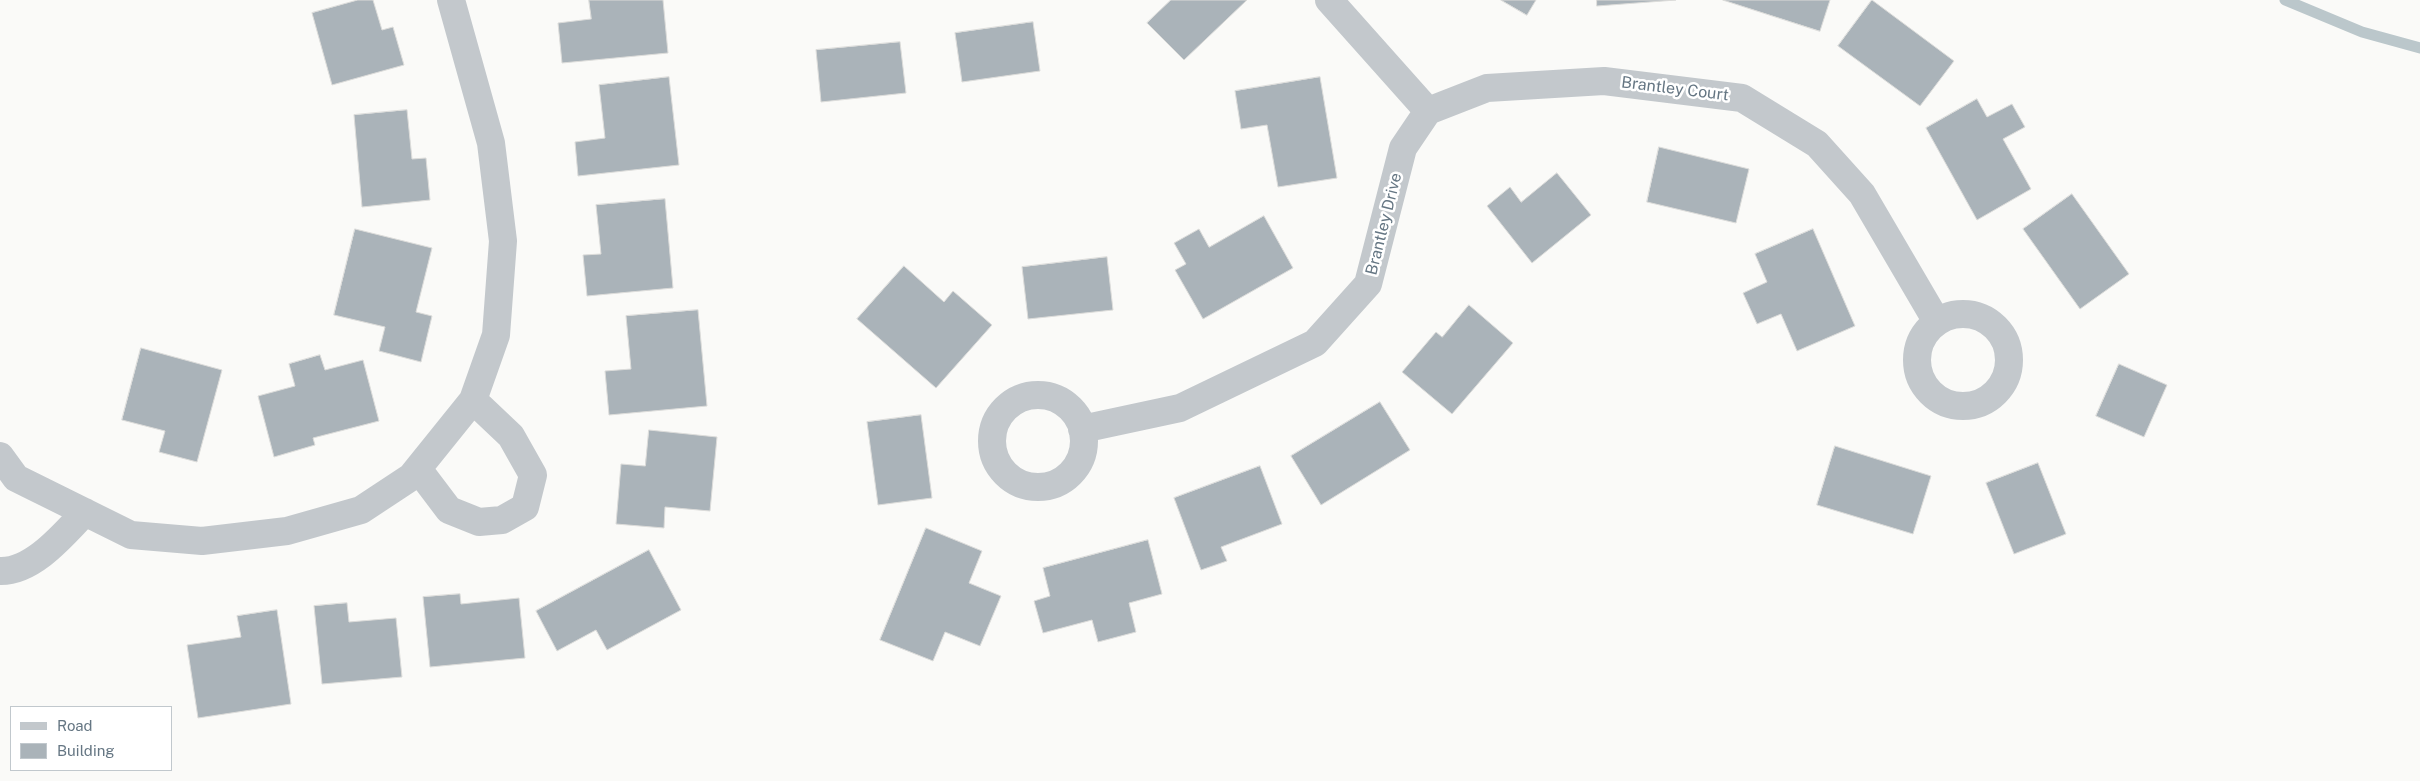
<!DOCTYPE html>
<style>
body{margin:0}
#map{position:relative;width:2420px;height:781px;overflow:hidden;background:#fafaf8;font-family:"Public Sans",sans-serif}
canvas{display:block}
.legend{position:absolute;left:10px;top:706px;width:162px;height:65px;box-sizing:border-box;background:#fff;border:1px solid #c1c8cd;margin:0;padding:6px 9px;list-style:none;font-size:15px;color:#657683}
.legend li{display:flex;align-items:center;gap:10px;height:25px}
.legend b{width:25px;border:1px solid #c1c8cd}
</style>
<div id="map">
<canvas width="2420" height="781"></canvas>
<ul class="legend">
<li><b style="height:6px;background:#c3c8cc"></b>Road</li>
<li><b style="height:14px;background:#aab3b9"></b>Building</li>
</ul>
</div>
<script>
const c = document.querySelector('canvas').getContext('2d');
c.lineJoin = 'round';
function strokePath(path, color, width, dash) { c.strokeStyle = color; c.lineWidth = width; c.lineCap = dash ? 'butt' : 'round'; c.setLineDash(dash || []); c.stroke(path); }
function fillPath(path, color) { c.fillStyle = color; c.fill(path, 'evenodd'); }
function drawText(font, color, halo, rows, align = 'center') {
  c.font = font + ' "Public Sans",sans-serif'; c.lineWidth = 5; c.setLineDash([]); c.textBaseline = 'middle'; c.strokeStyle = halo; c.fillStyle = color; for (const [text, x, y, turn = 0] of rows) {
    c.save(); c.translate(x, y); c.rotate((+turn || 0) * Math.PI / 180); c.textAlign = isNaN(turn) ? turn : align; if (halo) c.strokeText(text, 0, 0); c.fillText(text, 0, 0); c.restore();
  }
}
strokePath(new Path2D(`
 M2285 0 2362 32 2420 48`), '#bbc7cb', 11);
const building = new Path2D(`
 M358 0H373L382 30 393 27 404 65 332 85 312 13Z
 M589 0H663L668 53 562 63 558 23 591 19Z
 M1171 0H1247L1184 60 1147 23Z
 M1501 0H1536L1527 15Z
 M1597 0H1676L1597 6Z
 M1723 0H1830L1820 31Z
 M1872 0 1954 61 1920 106 1838 46Z
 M1033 22 1040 71 962 82 955 33Z
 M900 42 906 93 821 102 816 50Z
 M669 77 679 165 578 176 575 142 605 138 599 85Z
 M1320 77 1337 178 1278 187 1267 125 1241 129 1235 91Z
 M1977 99 1987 117 2012 104 2025 127 2003 139 2031 189 1977 220 1926 128Z
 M407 110 412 159 426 158 430 200 362 207 354 115Z
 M1659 147 1749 169 1736 223 1647 202Z
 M1557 173 1591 215 1532 263 1487 206 1510 187 1521 202Z
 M2072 194 2129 274 2080 309 2023 229Z
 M665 199 673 288 587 296 583 255 601 254 596 205Z
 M1264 216 1293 268 1203 319 1175 270 1186 264 1174 243 1199 229 1209 247Z
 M355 229 432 248 416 312 432 316 421 362 379 351 385 327 334 315Z
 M1813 229 1855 326 1797 351 1781 314 1757 324 1743 293 1767 282 1755 254Z
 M1107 257 1113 310 1028 319 1022 267Z
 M904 266 944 302 953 291 992 325 936 388 857 319Z
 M1469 305 1513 343 1452 414 1402 372 1436 332 1442 337Z
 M698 310 707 406 609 415 605 371 631 369 626 316Z
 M141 348 222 370 197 462 159 452 165 431 122 420Z
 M320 355 325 370 363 360 379 421 313 438 315 445 274 457 258 396 295 386 289 364Z
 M2119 364 2167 385 2144 437 2096 416Z
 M1380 402 1410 450 1321 505 1291 456Z
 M921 415 932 498 878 505 867 422Z
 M649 430 717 437 710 511 665 507 664 528 616 524 621 464 645 466Z
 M1835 446 1931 476 1913 534 1817 505Z
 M2038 463 2066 534 2014 554 1986 483Z
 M1260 466 1282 524 1221 547 1227 561 1201 570 1174 498Z
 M926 528 982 551 969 583 1001 596 980 646 945 632 933 661 880 640Z
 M1148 540 1162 594 1129 603 1136 632 1098 642 1092 620 1043 633 1034 601 1050 596 1043 568Z
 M649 550 681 610 607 650 596 630 557 651 536 611Z
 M460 594 461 604 519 598 525 658 430 667 423 597Z
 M347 603 349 622 396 618 402 677 322 684 314 606Z
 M277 610 291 704 198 718 187 645 241 637 237 616Z`);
fillPath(building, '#aab3b9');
strokePath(building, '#dcdcda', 1);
strokePath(new Path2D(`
 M1329 0 1428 111
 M1428 111 1487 88 1604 81 1742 98 1817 144 1862 194 1937 322
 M1917 360a46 46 0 1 1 92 0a46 46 0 1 1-92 0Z
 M992 441a46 46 0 1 1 92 0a46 46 0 1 1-92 0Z
 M1082 429 1180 408 1315 343 1368 284 1403 148 1428 111
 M0 456 16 478 131 535 202 541 287 531 361 510 411 477 473 400 496 335 503 241 491 143 451 0
 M418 469 449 510 479 522 502 520 525 507 533 475 511 436 473 400
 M0 571C33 572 64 534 85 512`), '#c3c8cc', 28);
drawText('16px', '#657683', '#fff', [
 ["Brantley Court",1675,89,7],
 ["Brantley Drive",1384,224,-76]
]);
</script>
